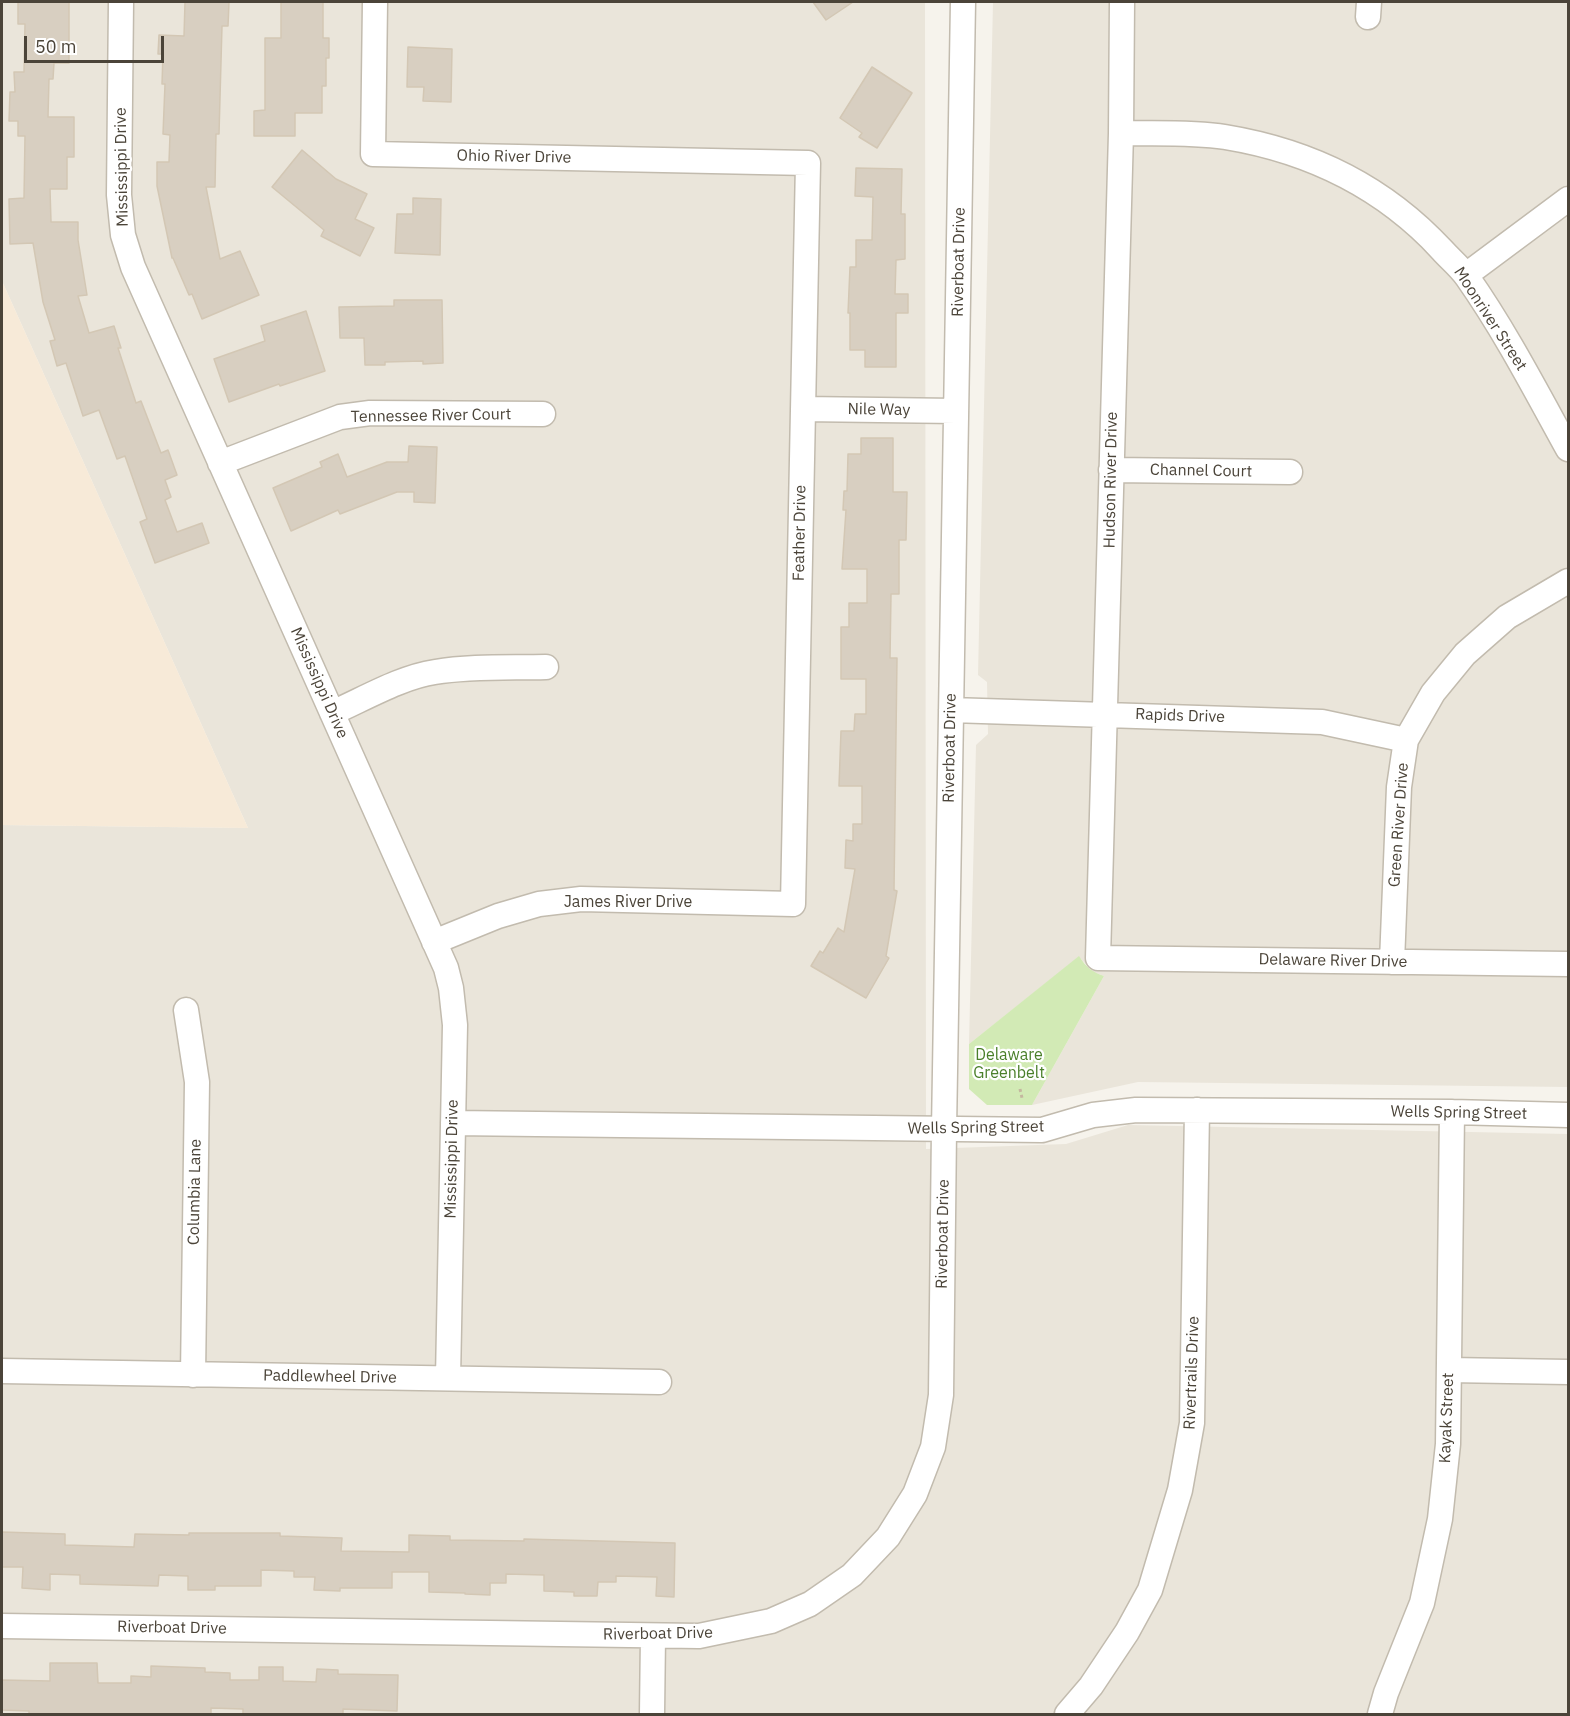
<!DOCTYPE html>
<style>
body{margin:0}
#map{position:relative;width:1570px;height:1716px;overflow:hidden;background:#f6f3ec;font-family:"IBM Plex Sans",sans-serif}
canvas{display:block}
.frame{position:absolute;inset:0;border:3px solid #4b4439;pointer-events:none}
.scale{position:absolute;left:24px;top:36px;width:140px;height:27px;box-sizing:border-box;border:3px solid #4b4439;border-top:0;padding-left:8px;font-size:18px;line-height:21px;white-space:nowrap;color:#4b4439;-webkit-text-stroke:4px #fff;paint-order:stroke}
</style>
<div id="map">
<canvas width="1570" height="1716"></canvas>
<div class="frame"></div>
<div class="scale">50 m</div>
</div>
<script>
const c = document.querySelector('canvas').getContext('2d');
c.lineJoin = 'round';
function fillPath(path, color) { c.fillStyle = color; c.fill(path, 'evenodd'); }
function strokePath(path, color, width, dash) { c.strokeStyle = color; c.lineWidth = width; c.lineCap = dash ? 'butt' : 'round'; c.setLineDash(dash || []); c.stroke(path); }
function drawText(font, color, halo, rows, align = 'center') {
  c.font = font + ' "IBM Plex Sans",sans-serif'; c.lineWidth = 4.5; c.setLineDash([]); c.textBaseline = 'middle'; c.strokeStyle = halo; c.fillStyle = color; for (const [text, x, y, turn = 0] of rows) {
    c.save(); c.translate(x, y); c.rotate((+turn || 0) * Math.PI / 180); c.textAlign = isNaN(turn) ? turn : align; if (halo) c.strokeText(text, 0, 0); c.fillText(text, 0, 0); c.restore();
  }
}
fillPath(new Path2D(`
 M2 2H925L926 1149 1066 1144 1128 1125 1568 1134V1714H2V825L248 828 2 281Z
 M993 2H1568V1087L1138 1082 1032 1105 1104 976 1093 972 1079 957 969 1044 976 745 988 734 987 682 978 675Z`), '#eae5da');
fillPath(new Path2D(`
 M2 281 248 828 2 825Z`), '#f7ead8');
fillPath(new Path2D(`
 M1079 956C1086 967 1092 972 1104 976L1032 1105H987L969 1089V1044Z`), '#d2eab5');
const building = new Path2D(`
 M18 2H69V63H54L53 79H49L48 117H74V157H67V189H50L51 222H78V240L87 295 78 296 89 333 114 326 121 348H118L136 403 141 401 161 453 168 450 177 475 165 480 171 497 165 500 177 532 202 523 209 543 155 563 140 522 147 519 125 456 117 459 99 410 83 416 66 363 57 366 50 341 55 340 43 302 33 243 10 244 9 199 24 198 25 136H18V121H9L10 92H15L14 72H24L25 24H18Z
 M185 2H229L228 26H222L219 134H216L215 187H206L220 259 240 251 259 295 202 319 192 294 189 295 173 258H172L157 186V162H169L170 135 163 134 165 84H162L163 54H158L159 35 184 36Z
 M281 2H323V38H329V58H326V86H322V113H295V136H254V111L265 110V38H281Z
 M813 2H853L826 20Z
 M408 47 452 49 451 102 423 101 424 87H407Z
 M872 67 912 93 877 148 859 137 862 133 840 118Z
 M302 150 336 179 367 194 355 219 374 228 360 256 321 236 324 230 272 187Z
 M856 168 902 169 901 214H905V259L896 260 895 294H908V313H896V367H865V350H850V313H848L850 267H856V240H872L873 197 855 196Z
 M413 198 441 199 440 255 395 253 397 214H413Z
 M394 300H442L443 363 423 364V361L385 362V365H365L364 338H340L339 307 394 306Z
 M306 311 325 371 280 386 279 384 229 402 214 359 265 341 261 326Z
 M861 438H893V492H907L906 540H899V594H891L890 658H897L894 890 897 891 886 956 889 958 866 998 811 966 820 951 823 953 838 928 844 932 855 869 845 868 846 840 853 841V824H862V786H839L841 731H854L855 714H866V679H841V627H849V603H867V569H842L846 510H843L844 491H847L848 454H861Z
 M409 446 437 447 435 503 414 502V492H397L340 514 338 510 291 531 273 488 322 467 320 462 338 454 347 477 387 462H408Z
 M2 1532 65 1534V1545L134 1547 135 1534 189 1535V1533H280V1536L342 1538 341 1551 409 1552V1535L450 1536V1540L524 1541V1539L675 1543 674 1597 656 1596 657 1577 616 1576V1582H598L597 1596H574V1592L544 1591V1575L506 1574V1583H490V1595L465 1594V1593L429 1592V1572H392V1588H340V1591L314 1590 315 1577H294V1571L261 1570V1586H215V1590H188V1576L159 1575 158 1586 80 1584V1575L50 1574V1590L22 1588 23 1567H2Z
 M50 1663H97L98 1683H131V1676L151 1677V1666L205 1668V1672L230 1673V1680H259V1667H283V1681L316 1682 317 1669 338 1670V1674L398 1675 397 1711 343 1709V1714H243V1709L211 1708V1714H29V1711L2 1710V1680L50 1681Z`);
fillPath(building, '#d8cfc1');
strokePath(building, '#d3c7b4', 1.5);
const minor = new Path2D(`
 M121 2 119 195 123 235 133 267 446 968 451 988 455 1025 448 1378
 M375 2 373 154 808 163 793 904 581 899 539 904 498 916 434 942
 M1122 2 1121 133 1098 958 1568 964
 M1368 17 1369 2
 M1121 133C1155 134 1191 132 1225 137 1310 151 1383 186 1442 250 1450 259 1460 267 1467 277 1505 331 1536 391 1568 449
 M1466 275 1568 199
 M803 409 956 411
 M220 463 340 417 370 413 543 414
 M1111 470 1290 472
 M951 710 1322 722 1406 740
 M332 713C364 699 401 677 435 672 472 666 510 668 546 667
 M1392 962 1399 787 1406 740 1433 693 1465 654 1507 617 1568 581
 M186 1010 197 1082 193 1375
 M453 1123 1042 1130 1093 1115 1136 1110 1452 1112 1568 1115
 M1449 1370 1568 1372
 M2 1371 659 1382
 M2 1626 699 1636 771 1621 810 1604 852 1575 888 1537 915 1494 933 1447 941 1395 944 1129 963 2
 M652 1714 653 1636
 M1067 1714 1091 1686 1127 1632 1150 1590 1180 1490 1192 1423 1197 1110
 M1380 1714 1386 1693 1422 1603 1440 1519 1448 1444 1452 1112`);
strokePath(minor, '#c2bbae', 27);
strokePath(new Path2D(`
 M1020 1089 1022 1098`), '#c4b79f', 3, [3, 3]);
strokePath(minor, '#fff', 24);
drawText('16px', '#4b4439', '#fff', [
 ["Ohio River Drive",514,157,1],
 ["Mississippi Drive",122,167,-91],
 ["Riverboat Drive",959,262,-89],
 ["Moonriver Street",1490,319,57],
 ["Nile Way",879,410,1],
 ["Tennessee River Court",431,416,-1],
 ["Channel Court",1201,471,1],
 ["Hudson River Drive",1111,480,-89],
 ["Feather Drive",800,533,-89],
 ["Mississippi Drive",319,683,66],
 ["Rapids Drive",1180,716,2],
 ["Riverboat Drive",950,748,-89],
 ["Green River Drive",1399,825,-86],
 ["James River Drive",628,902],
 ["Delaware River Drive",1333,961,1],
 ["Wells Spring Street",1459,1113,1],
 ["Wells Spring Street",976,1128,-1],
 ["Mississippi Drive",452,1159,-89],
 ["Columbia Lane",195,1192,-89],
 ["Riverboat Drive",943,1234,-89],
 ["Rivertrails Drive",1192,1373,-88],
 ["Paddlewheel Drive",330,1377,1],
 ["Kayak Street",1447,1418,-88],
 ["Riverboat Drive",172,1628,1],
 ["Riverboat Drive",658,1634,-1]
]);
drawText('16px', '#4a7f2a', '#fff', [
 ["Delaware",1009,1055],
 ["Greenbelt",1009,1073]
]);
</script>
